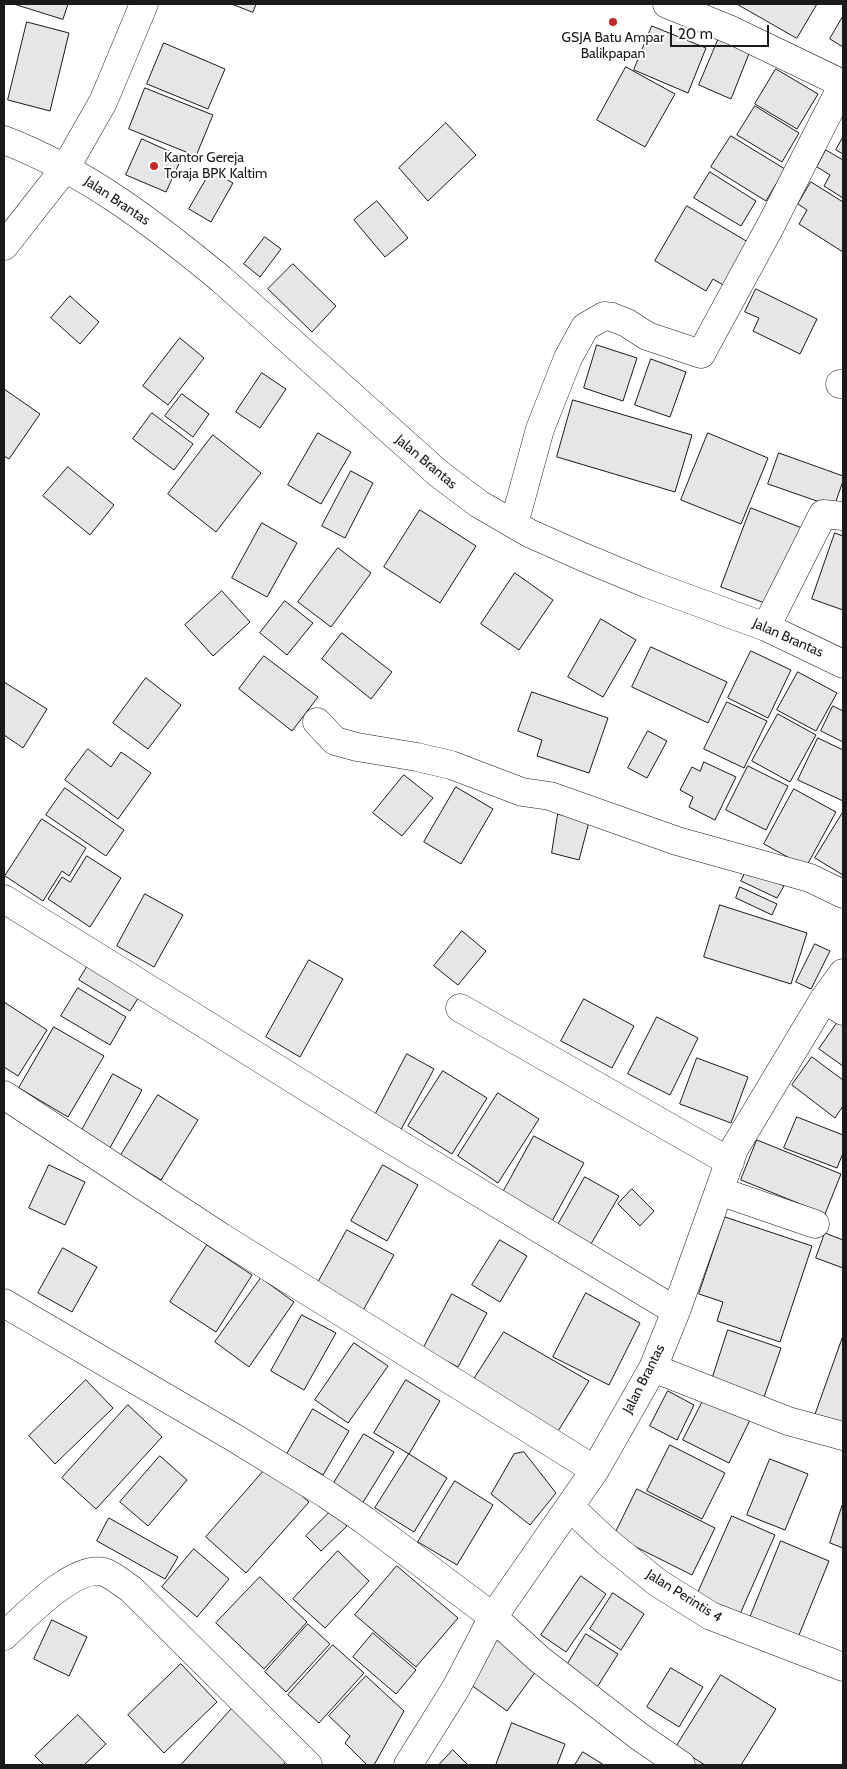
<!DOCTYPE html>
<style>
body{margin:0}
#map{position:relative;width:847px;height:1769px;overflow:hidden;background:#fff;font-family:Cabin,sans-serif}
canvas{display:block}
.frame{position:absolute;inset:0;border:5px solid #1a1a1a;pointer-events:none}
.scale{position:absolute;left:670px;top:25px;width:99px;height:22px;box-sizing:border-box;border:2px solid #1a1a1a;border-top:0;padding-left:6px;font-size:15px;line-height:18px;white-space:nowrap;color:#1a1a1a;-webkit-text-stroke:4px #fff;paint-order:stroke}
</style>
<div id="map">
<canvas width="847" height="1769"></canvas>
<div class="frame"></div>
<div class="scale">20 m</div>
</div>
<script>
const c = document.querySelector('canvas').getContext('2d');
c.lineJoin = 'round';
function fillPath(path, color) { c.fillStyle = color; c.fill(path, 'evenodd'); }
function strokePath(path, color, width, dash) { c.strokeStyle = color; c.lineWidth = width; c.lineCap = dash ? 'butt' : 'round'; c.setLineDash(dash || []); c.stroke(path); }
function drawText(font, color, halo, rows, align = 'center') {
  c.font = font + ' Cabin,sans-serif'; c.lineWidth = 4; c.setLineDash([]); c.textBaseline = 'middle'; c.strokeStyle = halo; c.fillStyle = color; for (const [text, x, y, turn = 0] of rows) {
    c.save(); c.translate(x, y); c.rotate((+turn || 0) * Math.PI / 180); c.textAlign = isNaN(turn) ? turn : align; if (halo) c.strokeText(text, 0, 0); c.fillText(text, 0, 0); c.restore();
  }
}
const building = new Path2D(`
 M14 4H68L63 19Z
 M232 4H256L253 12Z
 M737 4H817L797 38Z
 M843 16V47L830 39Z
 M27 22 69 33 50 111 8 100Z
 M652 26 706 48 688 93 634 70Z
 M721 33 752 46 731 99 699 85Z
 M164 43 225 69 208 109 147 84Z
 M626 67 675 94 645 147 597 120Z
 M776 69 818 94 797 129 755 104Z
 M145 88 213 115 196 156 129 129Z
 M755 106 799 133 782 162 737 135Z
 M446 123 476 155 428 201 399 168Z
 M731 136 785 169 766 201 711 167Z
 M843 137V154L836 150Z
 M142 139 182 157 166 192 126 175Z
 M826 150 843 160V198L824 186 830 175 817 167Z
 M211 171 233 183 211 222 189 209Z
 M710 172 756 201 741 226 694 198Z
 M811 182 843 202V252L799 224 807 210 798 204Z
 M377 201 408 238 385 257 354 220Z
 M687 206 748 242 723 285 713 279 706 291 655 261Z
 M265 237 281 249 260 277 244 264Z
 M293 264 336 306 312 332 268 289Z
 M756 289 817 319 800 354 753 331 759 318 745 312Z
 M70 296 99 322 80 344 51 318Z
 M180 338 204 358 168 405 143 386Z
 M597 345 637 358 623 401 584 388Z
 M651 359 686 372 670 417 635 405Z
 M262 373 286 389 260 428 236 412Z
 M4 389 40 414 9 459 4 456Z
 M182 394 209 414 193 437 165 416Z
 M573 400 692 435 675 492 557 457Z
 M152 413 193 444 174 470 133 439Z
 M318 433 351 452 321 504 288 485Z
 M708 433 768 458 741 524 681 500Z
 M213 435 261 473 216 532 168 494Z
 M779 453 843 476V481L834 507 768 484Z
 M68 467 114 505 90 535 43 496Z
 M351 471 373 483 345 538 322 526Z
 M751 508 802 528 773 606 721 587Z
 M420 510 476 546 440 603 384 567Z
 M262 523 297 543 267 597 232 578Z
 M835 533 843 536V610L812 599Z
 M338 548 371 573 331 627 298 602Z
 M515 573 553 600 519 650 481 624Z
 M222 591 250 622 213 656 185 625Z
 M285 601 313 623 287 655 260 633Z
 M601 619 636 640 603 697 568 677Z
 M342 633 392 672 371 699 322 659Z
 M651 647 727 682 708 723 632 687Z
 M751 651 791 670 768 718 728 698Z
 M264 656 318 697 292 731 239 689Z
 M798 672 837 693 816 731 777 710Z
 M146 678 181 705 148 749 113 723Z
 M4 682 47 709 23 748 4 735Z
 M532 692 608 718 589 773 537 756 542 740 518 731Z
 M727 702 767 721 744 768 704 749Z
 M833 706 843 711V742L821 731Z
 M778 714 816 735 790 782 752 761Z
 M648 731 667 741 647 778 628 768Z
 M818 738 843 750V801L798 780Z
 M88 749 111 767 121 752 151 773 118 819 65 780Z
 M704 762 736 777 715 820 689 807 693 797 680 790 692 767 700 771Z
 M748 766 788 786 766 830 726 810Z
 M404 775 433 798 402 836 373 813Z
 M456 787 493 809 461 864 424 842Z
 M65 788 124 830 106 856 46 815Z
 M794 789 836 812 806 867 764 844Z
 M843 812V875L815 858Z
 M558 814 589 822 579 860 552 853Z
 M42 819 86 848 69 876 62 871 43 901 5 876Z
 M87 856 121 878 90 927 48 899 62 877 70 882Z
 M748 868 784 886 777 898 741 881Z
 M740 887 777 904 772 915 736 898Z
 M145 894 183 915 154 967 117 946Z
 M720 905 807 933 791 984 704 957Z
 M462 931 486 951 458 985 434 966Z
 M815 944 830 951 811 989 796 982Z
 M309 960 343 979 300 1057 266 1037Z
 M90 962 142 992 130 1011 79 980Z
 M78 988 126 1017 110 1045 61 1016Z
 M584 999 634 1026 612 1068 561 1041Z
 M4 1002 47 1030 18 1076 4 1067Z
 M842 1016 843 1017V1066L819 1049Z
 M657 1017 698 1038 670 1095 628 1074Z
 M54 1027 104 1056 68 1117 19 1088Z
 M407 1054 434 1069 399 1133 373 1119Z
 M812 1057 843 1080V1106L835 1118 792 1085Z
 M697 1058 748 1077 731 1123 680 1104Z
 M443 1071 487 1098 452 1154 408 1126Z
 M113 1074 142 1090 106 1155 77 1139Z
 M498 1093 539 1119 498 1183 458 1156Z
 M158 1095 198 1120 161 1180 121 1155Z
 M797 1117 843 1135V1153L837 1168 784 1148Z
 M534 1136 584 1163 551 1223 501 1196Z
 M757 1140 841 1174 825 1214 741 1180Z
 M49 1165 85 1182 65 1225 29 1208Z
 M383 1165 418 1185 387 1241 351 1221Z
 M585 1177 619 1196 588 1249 555 1230Z
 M632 1189 654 1211 640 1226 618 1204Z
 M725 1217 812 1246 780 1342 717 1321 723 1302 699 1294Z
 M347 1230 394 1255 361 1314 315 1288Z
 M825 1233 843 1240V1268L816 1258Z
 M500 1240 527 1256 500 1302 472 1285Z
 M207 1245 252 1275 216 1332 170 1302Z
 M63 1248 97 1267 72 1312 38 1293Z
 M261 1278 294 1302 249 1367 215 1342Z
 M586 1293 640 1323 609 1385 553 1357Z
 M452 1294 487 1313 458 1367 423 1349Z
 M302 1315 336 1333 304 1390 271 1371Z
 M728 1330 781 1348 762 1403 710 1386Z
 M504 1332 589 1381 555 1436 469 1387Z
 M843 1336V1432L813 1421Z
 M354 1343 388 1366 348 1423 315 1400Z
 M86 1380 113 1408 55 1464 29 1436Z
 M406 1380 440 1401 409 1454 374 1433Z
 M668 1391 694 1405 677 1440 650 1426Z
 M706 1395 751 1418 729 1463 683 1440Z
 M128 1405 162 1437 96 1509 62 1478Z
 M313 1409 349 1431 323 1475 287 1454Z
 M364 1434 394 1452 362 1504 332 1486Z
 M670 1445 725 1473 702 1519 647 1491Z
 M524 1452 556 1493 530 1525 491 1494 514 1454Z
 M409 1454 447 1478 414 1532 375 1508Z
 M160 1456 187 1480 148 1526 120 1502Z
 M770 1459 808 1474 785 1530 747 1515Z
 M268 1466 309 1502 246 1573 206 1537Z
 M455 1481 493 1505 457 1565 418 1542Z
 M637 1489 715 1528 692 1575 614 1536Z
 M843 1503V1548L830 1543Z
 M331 1511 347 1526 321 1551 306 1536Z
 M732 1516 775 1535 740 1614 697 1595Z
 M109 1518 178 1557 165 1579 97 1541Z
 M781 1541 829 1561 797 1640 749 1620Z
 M194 1549 229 1579 197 1617 162 1587Z
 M338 1551 369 1581 325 1628 293 1599Z
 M397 1566 458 1618 416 1667 355 1615Z
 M581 1576 606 1594 566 1652 541 1635Z
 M260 1577 307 1622 264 1669 216 1623Z
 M613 1593 644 1614 621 1650 590 1629Z
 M52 1620 87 1637 69 1676 34 1659Z
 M308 1624 330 1644 286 1692 265 1672Z
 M373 1633 416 1670 396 1694 353 1657Z
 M586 1634 618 1654 594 1692 562 1673Z
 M499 1637 539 1667 507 1711 467 1682Z
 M333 1645 364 1673 319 1723 288 1695Z
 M181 1664 217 1702 164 1753 128 1715Z
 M671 1668 703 1687 679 1727 647 1707Z
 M721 1675 776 1709 741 1765H705L676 1747Z
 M366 1676 404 1711 374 1765H367L345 1743 350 1736 329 1716Z
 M236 1704 292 1755 283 1765H181Z
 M78 1715 106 1744 84 1765H44L35 1756Z
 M512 1723 565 1744 557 1765H496Z
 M453 1750 468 1765H439Z
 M583 1752 604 1765H575Z`);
fillPath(building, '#e6e6e6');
strokePath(building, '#1a1a1a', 1);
const minor = new Path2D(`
 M667 4 731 30 843 84
 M4 140C87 172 153 223 221 279L439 474 479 504 529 533 583 557 648 584 766 627 843 664
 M4 246 66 167 103 102 144 4
 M840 384H843
 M514 524 540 429 568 358 585 327 604 316 612 317 627 323 647 336 701 354 771 225 843 84
 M766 627 823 514 843 516
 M317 722 335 741 357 747 417 757 451 765 522 792 550 796 677 841 810 878 843 894
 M4 899 377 1131 676 1311
 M824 999 843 1011
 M460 1008 730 1162
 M4 1095 221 1237 595 1470
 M719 1191 815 1224
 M4 1303 233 1437 326 1494 364 1520 493 1617 539 1659 640 1737 681 1765
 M653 1368 788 1421 843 1436
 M570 1507 606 1541 658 1583 711 1616 843 1667
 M4 1636C25 1617 74 1564 104 1572 113 1575 123 1584 131 1589L308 1765
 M408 1765 456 1688 493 1617 595 1470 653 1368 676 1311 734 1149 824 999 843 973`);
strokePath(minor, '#1a1a1a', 29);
strokePath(minor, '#fff', 28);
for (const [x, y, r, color] of [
 [613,22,5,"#c62828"],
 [154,166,5,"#c62828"]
]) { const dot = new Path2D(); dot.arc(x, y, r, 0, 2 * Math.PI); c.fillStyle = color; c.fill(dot); strokePath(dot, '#fff', 2); }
drawText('14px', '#1a1a1a', '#fff', [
 ["GSJA Batu Ampar",613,38],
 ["Balikpapan",613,54],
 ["Kantor Gereja",164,158,"left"],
 ["Toraja BPK Kaltim",164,174,"left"]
]);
drawText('14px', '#1a1a1a', '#fff', [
 ["Jalan Brantas",117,201,34],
 ["Jalan Brantas",426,462,40],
 ["Jalan Brantas",788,638,24],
 ["Jalan Brantas",644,1379,-63],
 ["Jalan Perintis 4",684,1596,32]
]);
</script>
